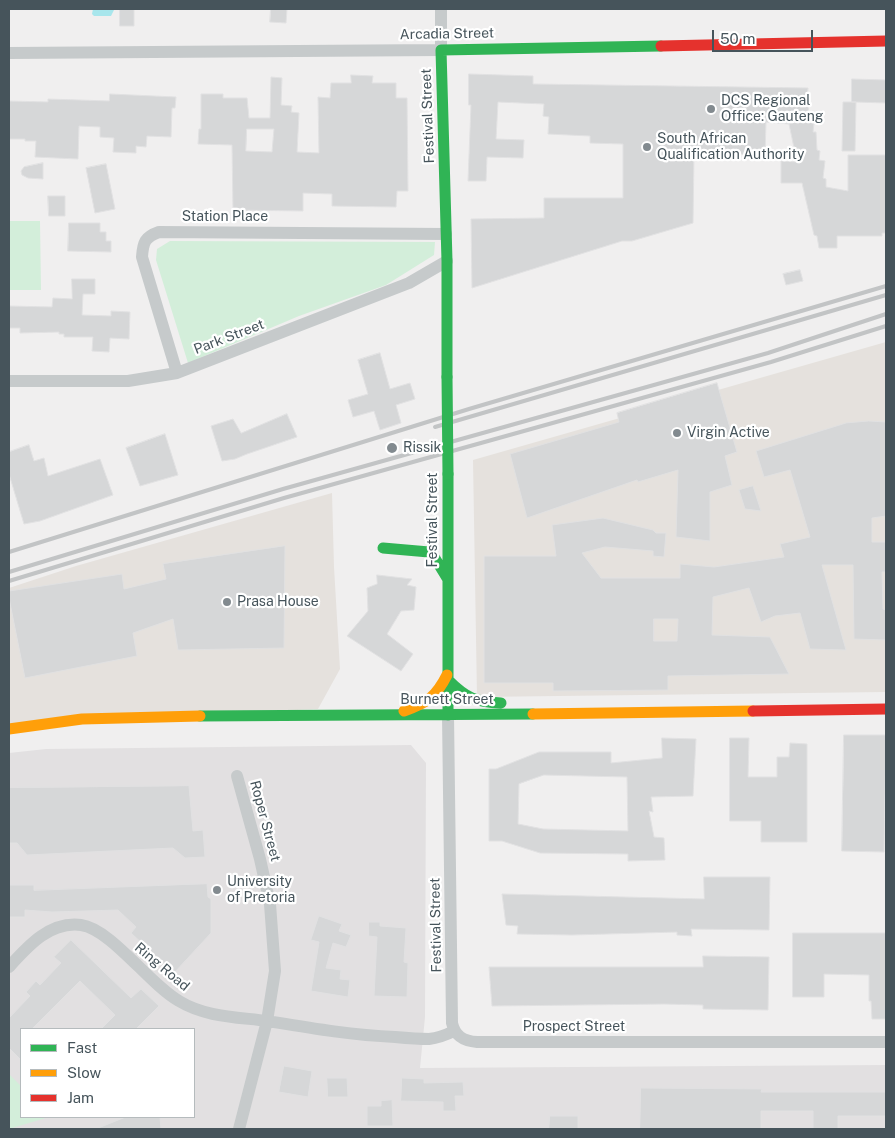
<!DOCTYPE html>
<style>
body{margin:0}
#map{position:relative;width:895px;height:1138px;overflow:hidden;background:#f0efef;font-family:"Public Sans",sans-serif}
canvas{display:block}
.frame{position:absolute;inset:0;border:10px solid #46545b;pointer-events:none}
.legend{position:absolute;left:20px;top:1028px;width:175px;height:90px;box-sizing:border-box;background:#fff;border:1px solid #b5bbbd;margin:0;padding:6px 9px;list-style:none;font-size:15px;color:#46545b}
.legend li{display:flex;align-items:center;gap:10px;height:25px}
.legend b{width:25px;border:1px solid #b5bbbd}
.scale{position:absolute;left:712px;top:30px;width:101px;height:22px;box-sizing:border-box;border:2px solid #46545b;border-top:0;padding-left:6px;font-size:15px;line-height:18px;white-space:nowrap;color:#46545b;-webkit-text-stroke:4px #fff;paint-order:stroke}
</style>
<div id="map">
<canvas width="895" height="1138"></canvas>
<div class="frame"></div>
<ul class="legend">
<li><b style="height:6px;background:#30b455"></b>Fast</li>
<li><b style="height:6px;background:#ff9f0a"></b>Slow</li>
<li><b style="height:6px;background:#e5322d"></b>Jam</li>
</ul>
<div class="scale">50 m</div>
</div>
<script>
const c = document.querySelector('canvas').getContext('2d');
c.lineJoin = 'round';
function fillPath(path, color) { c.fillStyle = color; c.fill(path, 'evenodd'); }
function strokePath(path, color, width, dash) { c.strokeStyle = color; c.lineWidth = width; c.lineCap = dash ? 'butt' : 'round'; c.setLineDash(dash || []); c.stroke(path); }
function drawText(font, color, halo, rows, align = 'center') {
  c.font = font + ' "Public Sans",sans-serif'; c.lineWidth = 4.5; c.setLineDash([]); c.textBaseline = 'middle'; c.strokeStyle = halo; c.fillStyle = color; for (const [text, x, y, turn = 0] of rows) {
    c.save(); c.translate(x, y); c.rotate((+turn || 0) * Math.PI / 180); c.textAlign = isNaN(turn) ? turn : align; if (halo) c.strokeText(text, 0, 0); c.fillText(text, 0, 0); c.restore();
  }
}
fillPath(new Path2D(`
 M886 342V692L477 697 473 460Z
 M332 493 334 567 340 669 318 709 9 724V588L76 566Z`), '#e5e1dd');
fillPath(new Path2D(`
 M411 745 426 763 425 1017 420 1068 886 1065V1129H9V753L46 749ZM21 1029H194V1117H21Z`), '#e2e0e1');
fillPath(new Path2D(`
 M9 221H40L41 290H9Z
 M170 241 435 242 434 255 386 285 299 316 188 363 156 260 157 249Z
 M9 1074 21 1086V1117H49L9 1129Z`), '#d3eeda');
fillPath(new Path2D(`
 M93 9H113L114 10 111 16H94L92 14Z`), '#a8e6ec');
const building = new Path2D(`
 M120 9H134V26H120Z
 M271 9H287L286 23 270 22Z
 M469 74 533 76V84L808 88 807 105H809L808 114H812L811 123H814L813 132H816L817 150 820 151 819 160 825 161 823 178 826 179V187L848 191V155H886V233H882V236H837V248H819L817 236 814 235 802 183H781V161L797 162 789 124 766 122 765 155 694 153 693 223 632 241H622L472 288 471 219 544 218V198H623V144L590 143V136L548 134 549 117 543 116 544 104 498 102 496 139 524 140 523 158 487 157 486 181H468L471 105H469Z
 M351 75 373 76 372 83H396V98H407L408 191H397L396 207 332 206V194L303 193V211L233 210 232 145 198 144 199 129H201V94H223V98H247L249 118H270L271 77 282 78 281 105 292 106 291 112 299 113 297 152 319 153 318 97 330 98 331 83H351ZM247 129H274L272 152 246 151Z
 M852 79 886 80V103L856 102 855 151H842L843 102H856H852Z
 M110 94 176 97 175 108H172L171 137 147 136 146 147 136 146V153L113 152 114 138 100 137V127L79 126 78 159 35 157 36 141H25V139H9V101L48 102V99L109 101Z
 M43 163V179L28 178 22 175 21 171 24 167Z
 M106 164 115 209 95 213 86 168Z
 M48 196H65V216H49Z
 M69 223H100V232H106V241H111V252L68 251Z
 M800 270 803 281 786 285 783 274Z
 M72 279H95V294H83L82 315 111 316V311L130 312 129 339 110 338 109 352 92 351 93 337H64V334H59V332L20 333V328H9V306L52 307 53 298 72 299Z
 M380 353 390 389 410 383 415 399 396 405 401 423 380 430 374 411 353 417 348 400 368 394 358 360Z
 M717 383 737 452 725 456 732 485 710 492V541L676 537 678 470 638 482 637 480 527 518 510 454 619 422 617 413Z
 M287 414 297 437 247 454 235 459 222 461 211 426 233 419 241 433Z
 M869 421 886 422V516L872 518V542H886V572H882L883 609 886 610V640L854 639 853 565H822L846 650 810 649 800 613 775 616 761 622 749 588 713 597 712 635 770 637 789 674 668 676V690L553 691V683H484V556H556L552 525 603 518 653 530 656 533H666L664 557 653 556V551L605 547 582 553 601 578H680V564L714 567 784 557 780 544 810 537 790 470 764 477 756 451 846 423ZM654 619H678L677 641H654Z
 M165 434 178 475 140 486 126 448Z
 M29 445 34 461 44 458 48 476 100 459 113 495 40 521 24 524 9 474V452Z
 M753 486 761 511 745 509 739 490Z
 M285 546 284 648 178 650 173 619 133 633 137 656 25 678 9 598V591L122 574 124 589 166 579 163 564Z
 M377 575 412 579 407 585 416 587 414 610 401 611 387 634 413 654 401 671 347 636 368 611 367 588 377 584Z
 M844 735H886L884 852 842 851Z
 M662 738 696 739 693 796 651 797 653 812 649 811 654 837 664 838 665 860 628 861V854L540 853 502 841H489V769H496L539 752H611V763L662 758ZM544 775 627 777 628 831 543 829 518 824 519 784Z
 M730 738H749L748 777H777V757H789L790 743 807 744V842H761V821H730Z
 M189 786 193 831 203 830 205 857 185 858 173 848 27 855 17 843H9V788Z
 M704 877H770L769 930 691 929 692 936 677 935V932L572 935 517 934 518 926 506 925 502 894 704 899Z
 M207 884 208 897 211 899V933L174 973 131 933 136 927 118 910 52 912 25 910V917H9V885H34V890Z
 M319 916 342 924 339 931 351 935 346 947 333 943 326 968 341 970 340 979 350 980 348 997 311 991 319 942 311 940Z
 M369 922H380V926L406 928 404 962 408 963 407 997 374 996 377 937 369 936Z
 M793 933H886V1019H872L871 1001H869V975L824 974V997H793Z
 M71 940 131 998 141 989 159 1006 136 1029H101L115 1015 80 981 32 1029H21V1060L9 1048V1018L30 996 26 992 36 981 40 985 61 963 54 957Z
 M703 956 769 957 768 1010 703 1009V1005L664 1004 492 1006 489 967H703Z
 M284 1066 312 1071 308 1097 279 1092Z
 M327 1078H347L348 1097H328Z
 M402 1078 424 1079V1083L463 1082 464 1096H455L456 1111H443V1102L401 1101Z
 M641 1088 762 1089 761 1092H886V1116H838V1129H813V1111H761V1129H640Z
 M392 1100 393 1126H367V1106H381V1101Z
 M550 1116H578V1129H549Z
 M126 1117H160L161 1129H96Z`);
fillPath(building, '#d6d7d8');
strokePath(building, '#e1e1e2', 1);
strokePath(new Path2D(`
 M9 53 441 50V9
 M177 373 142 257C143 242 145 237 159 232L446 234
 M9 381H128L177 373 409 283 447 261
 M448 715 452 1023C455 1036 463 1041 477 1042H886
 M237 776 260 859 270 904 275 971 267 1021 239 1129
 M9 967C28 946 50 921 81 925 111 929 150 985 179 1001 205 1017 237 1017 267 1021 310 1028 351 1035 395 1037 406 1038 418 1039 429 1039 438 1038 446 1035 454 1031`), '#c6cacb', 12);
strokePath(new Path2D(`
 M447 377V261L441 50 661 46
 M448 474V715
 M383 548 429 552 433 555 447 578
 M448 680C466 698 475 702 501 703
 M200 716 533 714`), '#30b455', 11);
strokePath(new Path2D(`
 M404 711C427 703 436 697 447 675
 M533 714 753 711
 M9 729 82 719 200 716`), '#ff9f0a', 11);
strokePath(new Path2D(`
 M661 46 886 41
 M753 711 886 709`), '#e5322d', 11);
strokePath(new Path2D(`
 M435 427 886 295
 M9 552 469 409 886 286
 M9 572 283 489 768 353 886 314
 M9 581 284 498 771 362 886 326`), '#c2c4c5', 4);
strokePath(new Path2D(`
 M447 377 448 474`), '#30b455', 11);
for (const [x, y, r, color] of [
 [711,109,5,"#828a8f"],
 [647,147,5,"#828a8f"],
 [677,433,5,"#828a8f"],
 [392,448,6,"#828a8f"],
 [227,602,5,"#828a8f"],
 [217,890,5,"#828a8f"]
]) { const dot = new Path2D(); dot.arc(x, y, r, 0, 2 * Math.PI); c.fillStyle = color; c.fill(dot); strokePath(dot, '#fff', 2); }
drawText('14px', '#46545b', '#fff', [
 ["Arcadia Street",447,34,-1],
 ["Festival Street",428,116,-92],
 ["Station Place",225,217],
 ["Park Street",229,337,-21],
 ["Festival Street",433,520,-90],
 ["Burnett Street",447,700],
 ["Roper Street",265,821,75],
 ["Festival Street",436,925,-91],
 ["Ring Road",162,967,40],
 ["Prospect Street",574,1027]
]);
drawText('14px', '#46545b', '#fff', [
 ["DCS Regional",721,101],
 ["Office: Gauteng",721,117],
 ["South African",657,139],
 ["Qualification Authority",657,155],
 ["Virgin Active",687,433],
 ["Rissik",403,448],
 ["Prasa House",237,602],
 ["University",227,882],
 ["of Pretoria",227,898]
], 'left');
</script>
